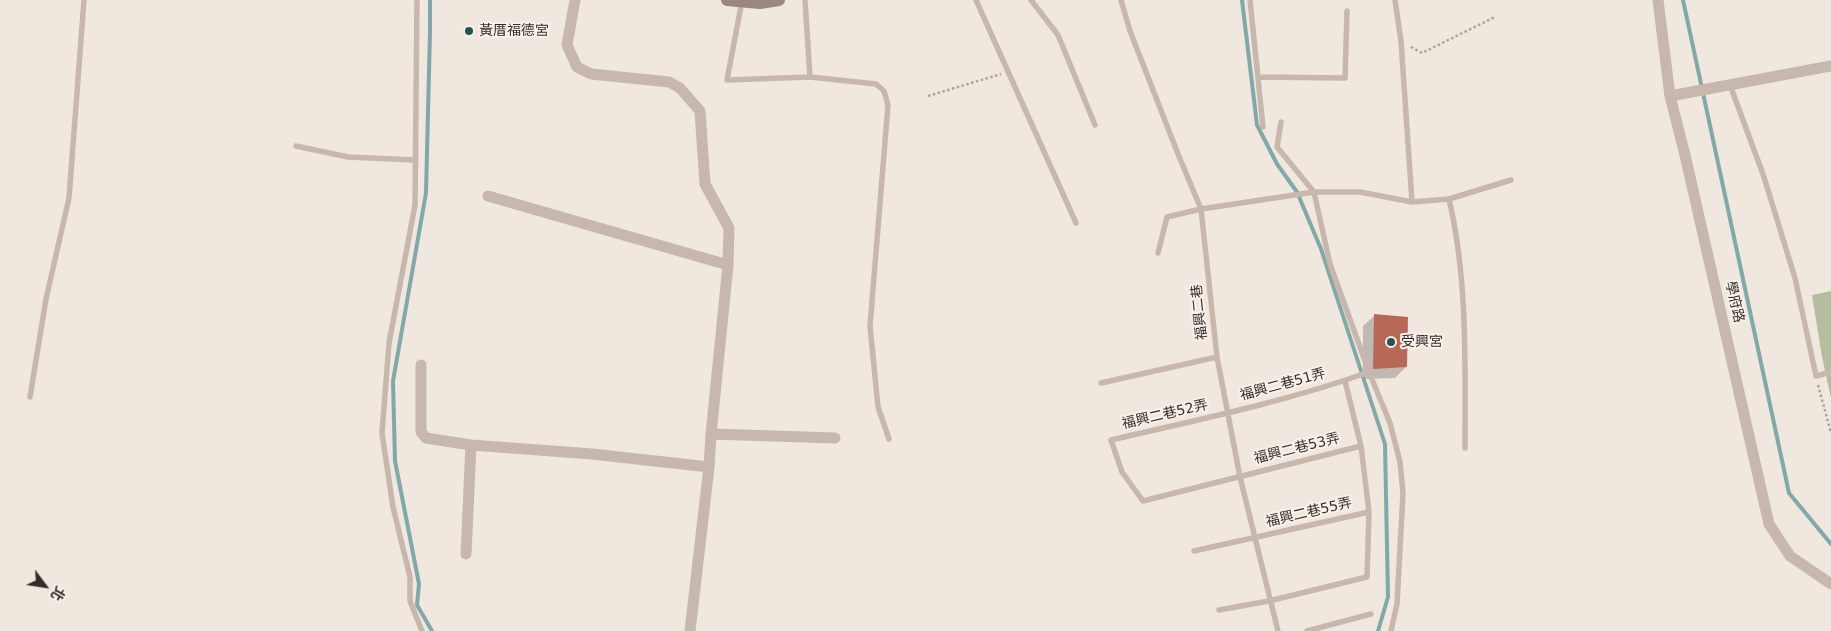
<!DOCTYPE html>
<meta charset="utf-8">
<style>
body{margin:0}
#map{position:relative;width:1831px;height:631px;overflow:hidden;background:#f0e7df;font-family:"DejaVu Sans","Noto Sans TC",sans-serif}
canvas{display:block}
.north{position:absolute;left:20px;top:561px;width:50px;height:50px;-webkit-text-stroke:4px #f8f1eb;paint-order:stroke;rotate:121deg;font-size:14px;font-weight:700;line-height:20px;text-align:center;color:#362d2a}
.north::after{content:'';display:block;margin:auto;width:18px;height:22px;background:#362d2a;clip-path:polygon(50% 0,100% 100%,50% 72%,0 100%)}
</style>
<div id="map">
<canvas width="1831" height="631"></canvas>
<div class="north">北</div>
</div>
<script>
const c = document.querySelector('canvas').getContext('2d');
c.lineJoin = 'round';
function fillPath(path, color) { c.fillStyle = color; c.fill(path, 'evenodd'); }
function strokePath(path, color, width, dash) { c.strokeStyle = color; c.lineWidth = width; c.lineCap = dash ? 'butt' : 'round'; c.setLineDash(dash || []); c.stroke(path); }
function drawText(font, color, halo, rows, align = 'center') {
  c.font = font + ' "DejaVu Sans","Noto Sans TC",sans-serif'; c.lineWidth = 4; c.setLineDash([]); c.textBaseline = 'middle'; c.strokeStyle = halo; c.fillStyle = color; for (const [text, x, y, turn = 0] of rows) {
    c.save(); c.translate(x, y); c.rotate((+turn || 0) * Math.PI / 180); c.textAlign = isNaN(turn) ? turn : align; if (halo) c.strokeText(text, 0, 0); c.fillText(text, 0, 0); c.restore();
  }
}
fillPath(new Path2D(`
 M1831 291V398L1822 357 1812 295Z`), '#b5bda1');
fillPath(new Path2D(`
 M1375 315 1406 367 1395 378 1363 379V326Z`), '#0003');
strokePath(new Path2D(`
 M430 0V32L426 193 393 381 395 461 419 584 417 605 432 631
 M1242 0 1257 125 1277 164 1297 192 1321 249 1385 444 1388 597 1378 631
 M1683 0 1789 493 1831 544`), '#82a9a9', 4);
fillPath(new Path2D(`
 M1374 314 1408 317 1407 367 1373 369Z`), '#b76856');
strokePath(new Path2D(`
 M1411 47 1422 53 1495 17
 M928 96 1001 74
 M1818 385 1831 433`), '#b2a197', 2.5, [2.5, 2.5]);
strokePath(new Path2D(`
 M417 0 415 205 389 343 382 433 393 507 410 577V601L422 631
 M805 0 810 77
 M976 0 1076 223
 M1031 0 1058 35 1095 125
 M1121 0 1130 31 1178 154 1201 209 1217 357 1240 477 1278 631
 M1250 0 1263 127
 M1395 0 1401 41 1412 202
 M742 1 727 80 810 77 876 84 884 91 888 105 870 326 878 407 889 439
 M1259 77 1345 78 1347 11
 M1730 85 1763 174 1795 278 1816 376 1831 372
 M1281 122 1277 147 1314 192 1330 264 1369 372 1390 423 1400 462 1403 493 1397 604 1391 631
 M296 146 348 157 416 160
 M1449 199C1468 280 1465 365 1465 448
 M1158 253 1167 217 1201 209 1314 192H1360L1412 202 1449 199 1511 180
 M1101 383 1217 357
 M30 397 46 299 69 198 84 0
 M1361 446 1143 501 1122 472 1111 440C1197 420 1285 402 1369 372
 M1194 551 1369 512
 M1219 610 1269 601 1367 577 1369 512 1361 446 1345 381
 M1307 631 1371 614`), '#c7b7ad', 5.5);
strokePath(new Path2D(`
 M575 0 567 45 577 67 591 74 669 82 680 88 700 111 705 184 729 228 728 265 711 434 709 467 690 631
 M1658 0 1670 96 1685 155 1769 524 1790 556 1831 584
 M1670 96 1831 66
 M488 196 728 265
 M421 365V432L426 438 471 445 592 454 709 467
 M711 434 835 438
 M466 554 471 445`), '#c7b7ad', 11);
strokePath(new Path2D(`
 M727 0 760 3 779 0`), '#9a877e', 12);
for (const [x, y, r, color] of [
 [469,31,5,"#255252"],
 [1391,342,5,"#255252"]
]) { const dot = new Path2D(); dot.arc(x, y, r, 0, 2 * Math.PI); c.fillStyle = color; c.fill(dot); strokePath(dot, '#f8f1eb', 2); }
drawText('14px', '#362d2a', '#f8f1eb', [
 ["黃厝福德宮",479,31],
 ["受興宮",1401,342]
], 'left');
drawText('14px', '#362d2a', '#f8f1eb', [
 ["學府路",1734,302,77],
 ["福興二巷",1200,312,-96],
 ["福興二巷51弄",1283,385,-15],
 ["福興二巷52弄",1165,415,-13],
 ["福興二巷53弄",1297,449,-14],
 ["福興二巷55弄",1309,513,-13]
]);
</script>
